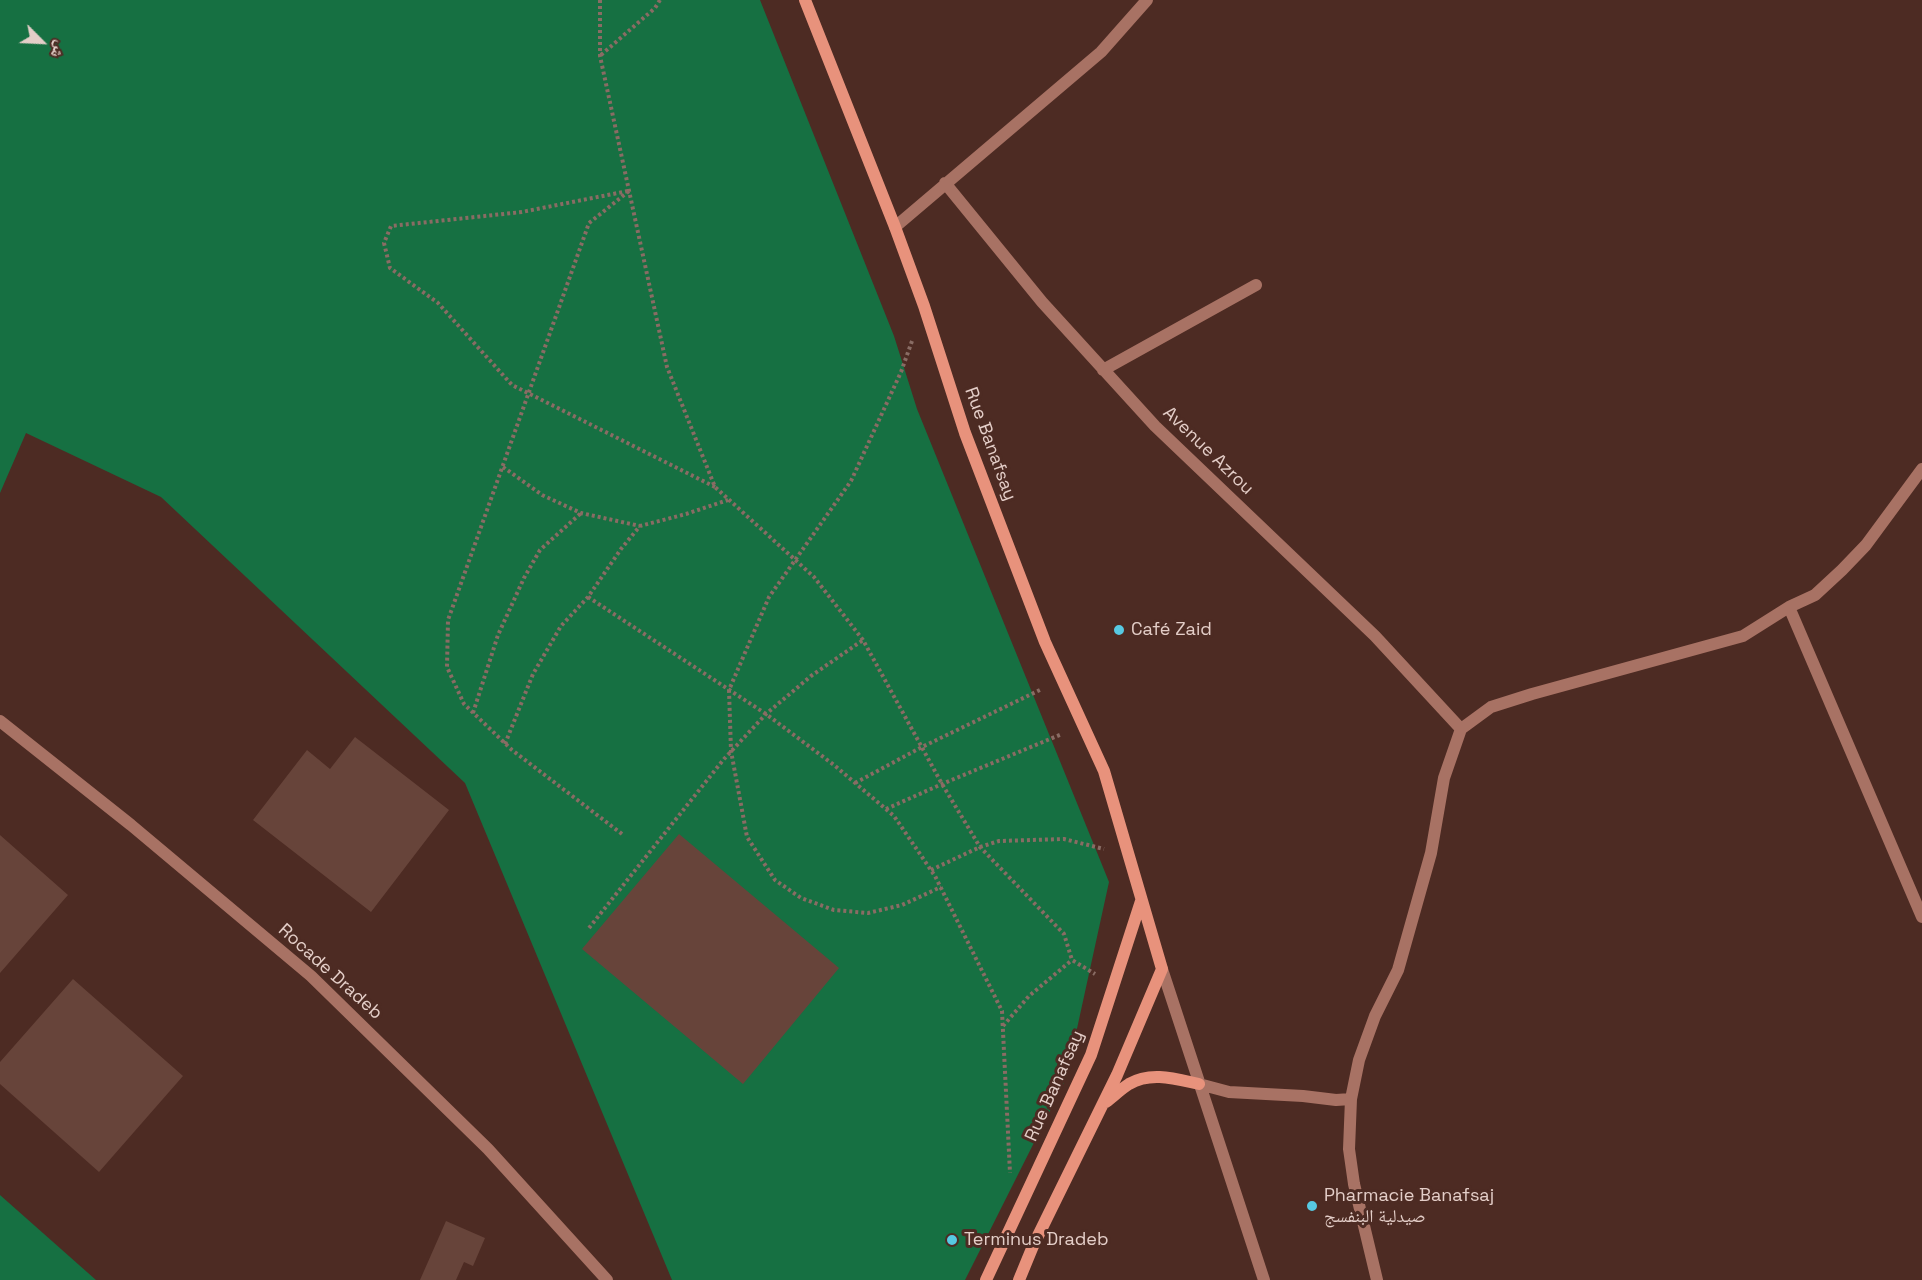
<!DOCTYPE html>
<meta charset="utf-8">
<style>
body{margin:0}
#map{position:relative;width:1922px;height:1280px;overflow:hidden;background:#4d2b23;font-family:"Space Grotesk","Noto Naskh Arabic",sans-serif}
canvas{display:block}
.north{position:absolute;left:12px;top:12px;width:60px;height:60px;-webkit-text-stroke:4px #4d2b23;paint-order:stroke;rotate:114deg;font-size:16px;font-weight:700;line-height:24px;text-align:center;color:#e4cec8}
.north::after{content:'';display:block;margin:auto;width:21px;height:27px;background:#e4cec8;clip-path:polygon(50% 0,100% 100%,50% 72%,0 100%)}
</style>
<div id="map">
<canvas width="1922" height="1280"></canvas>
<div class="north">ش</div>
</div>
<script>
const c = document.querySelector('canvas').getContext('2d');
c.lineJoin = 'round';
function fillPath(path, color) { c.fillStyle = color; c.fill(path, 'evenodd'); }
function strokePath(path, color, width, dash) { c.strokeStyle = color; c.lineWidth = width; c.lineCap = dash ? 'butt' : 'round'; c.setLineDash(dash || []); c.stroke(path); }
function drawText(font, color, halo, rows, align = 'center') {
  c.font = font + ' "Space Grotesk","Noto Naskh Arabic",sans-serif'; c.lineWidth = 6; c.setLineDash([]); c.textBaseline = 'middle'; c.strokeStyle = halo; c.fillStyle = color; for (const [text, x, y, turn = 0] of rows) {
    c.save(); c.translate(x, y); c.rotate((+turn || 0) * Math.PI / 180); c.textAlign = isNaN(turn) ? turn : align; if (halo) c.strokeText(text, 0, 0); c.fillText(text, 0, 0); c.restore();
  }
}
fillPath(new Path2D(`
 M0 0H760L894 336 917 409 1109 882 1066 1079 965 1280H672L465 783 161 497 26 433 0 493Z
 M0 1195 96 1280H0Z`), '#167042');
fillPath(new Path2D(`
 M355 737 449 810 371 912 253 820 307 750 330 769Z
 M679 834 839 968 743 1084 582 949Z
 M0 835 68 895 0 973Z
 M73 979 183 1076 99 1172 0 1084V1062Z
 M446 1221 485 1238 473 1266 464 1262 456 1280H420Z`), '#67443a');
strokePath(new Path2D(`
 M600 0V56L667 367 715 487 814 577 863 640 942 784 980 847 1064 934 1072 960 1095 974
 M601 55 655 8 660 0
 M628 191 522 212 391 226 384 243 390 268 438 303 512 385 715 487
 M912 341 901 372 851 481 769 597 729 690 731 751 747 837 775 880 801 898 834 910 868 913 902 905 941 887
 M503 467 542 495 581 513 640 526
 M588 597 766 714 834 765 894 816 935 876 1002 1011 1010 1173
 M473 713 498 635 524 578 540 550 581 513
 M505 744 533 674 561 626 588 597 621 549 640 526 686 514 728 500
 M855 783 922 747 1042 689
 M886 809 942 784 1062 734
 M622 834 512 750 464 704 447 667 448 620 589 223 629 191
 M931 870 980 847 999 841 1064 839 1104 849
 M589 928 724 759 766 714 811 676 863 640
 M1003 1026 1029 996 1072 960`), '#896c64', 4, [3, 3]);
strokePath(new Path2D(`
 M945 183 1042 302 1155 426 1375 636 1461 729
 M895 227 1101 52 1147 0
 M1103 370 1256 285
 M1789 607 1922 917
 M1162 969 1264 1280
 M1199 1084 1229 1092 1303 1096 1336 1100 1351 1099
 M1377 1280 1354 1184 1349 1149 1351 1099 1359 1060 1375 1016 1398 970 1431 853 1444 778 1461 729 1491 707 1532 694 1743 636 1789 607 1815 595 1842 570 1866 545 1922 469`), '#a87264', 12);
strokePath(new Path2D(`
 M0 721 131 825 311 976 488 1149 607 1280`), '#a87264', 12);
strokePath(new Path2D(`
 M805 0 895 227 924 306 965 433 1045 642 1104 771 1162 969 1117 1075 1033 1246 1019 1280
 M1106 1102C1114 1096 1121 1089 1129 1084 1151 1071 1176 1079 1199 1084
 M986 1280 1091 1055 1141 901`), '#e8927c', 12);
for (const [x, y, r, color] of [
 [1119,630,6,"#57c9e2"],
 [1312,1206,6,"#57c9e2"],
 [952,1240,6,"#57c9e2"]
]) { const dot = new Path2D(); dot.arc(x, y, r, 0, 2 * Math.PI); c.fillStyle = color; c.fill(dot); strokePath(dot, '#4d2b23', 2); }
drawText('18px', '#e4cec8', '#4d2b23', [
 ["Rue Banafsay",990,444,70],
 ["Avenue Azrou",1208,451,44],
 ["Rocade Dradeb",330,972,42],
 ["Rue Banafsay",1055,1086,-66]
]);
drawText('18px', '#e4cec8', '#4d2b23', [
 ["Café Zaid",1131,630],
 ["Pharmacie Banafsaj",1324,1196],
 ["صيدلية البنفسج",1324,1217],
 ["Terminus Dradeb",964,1240]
], 'left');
</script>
